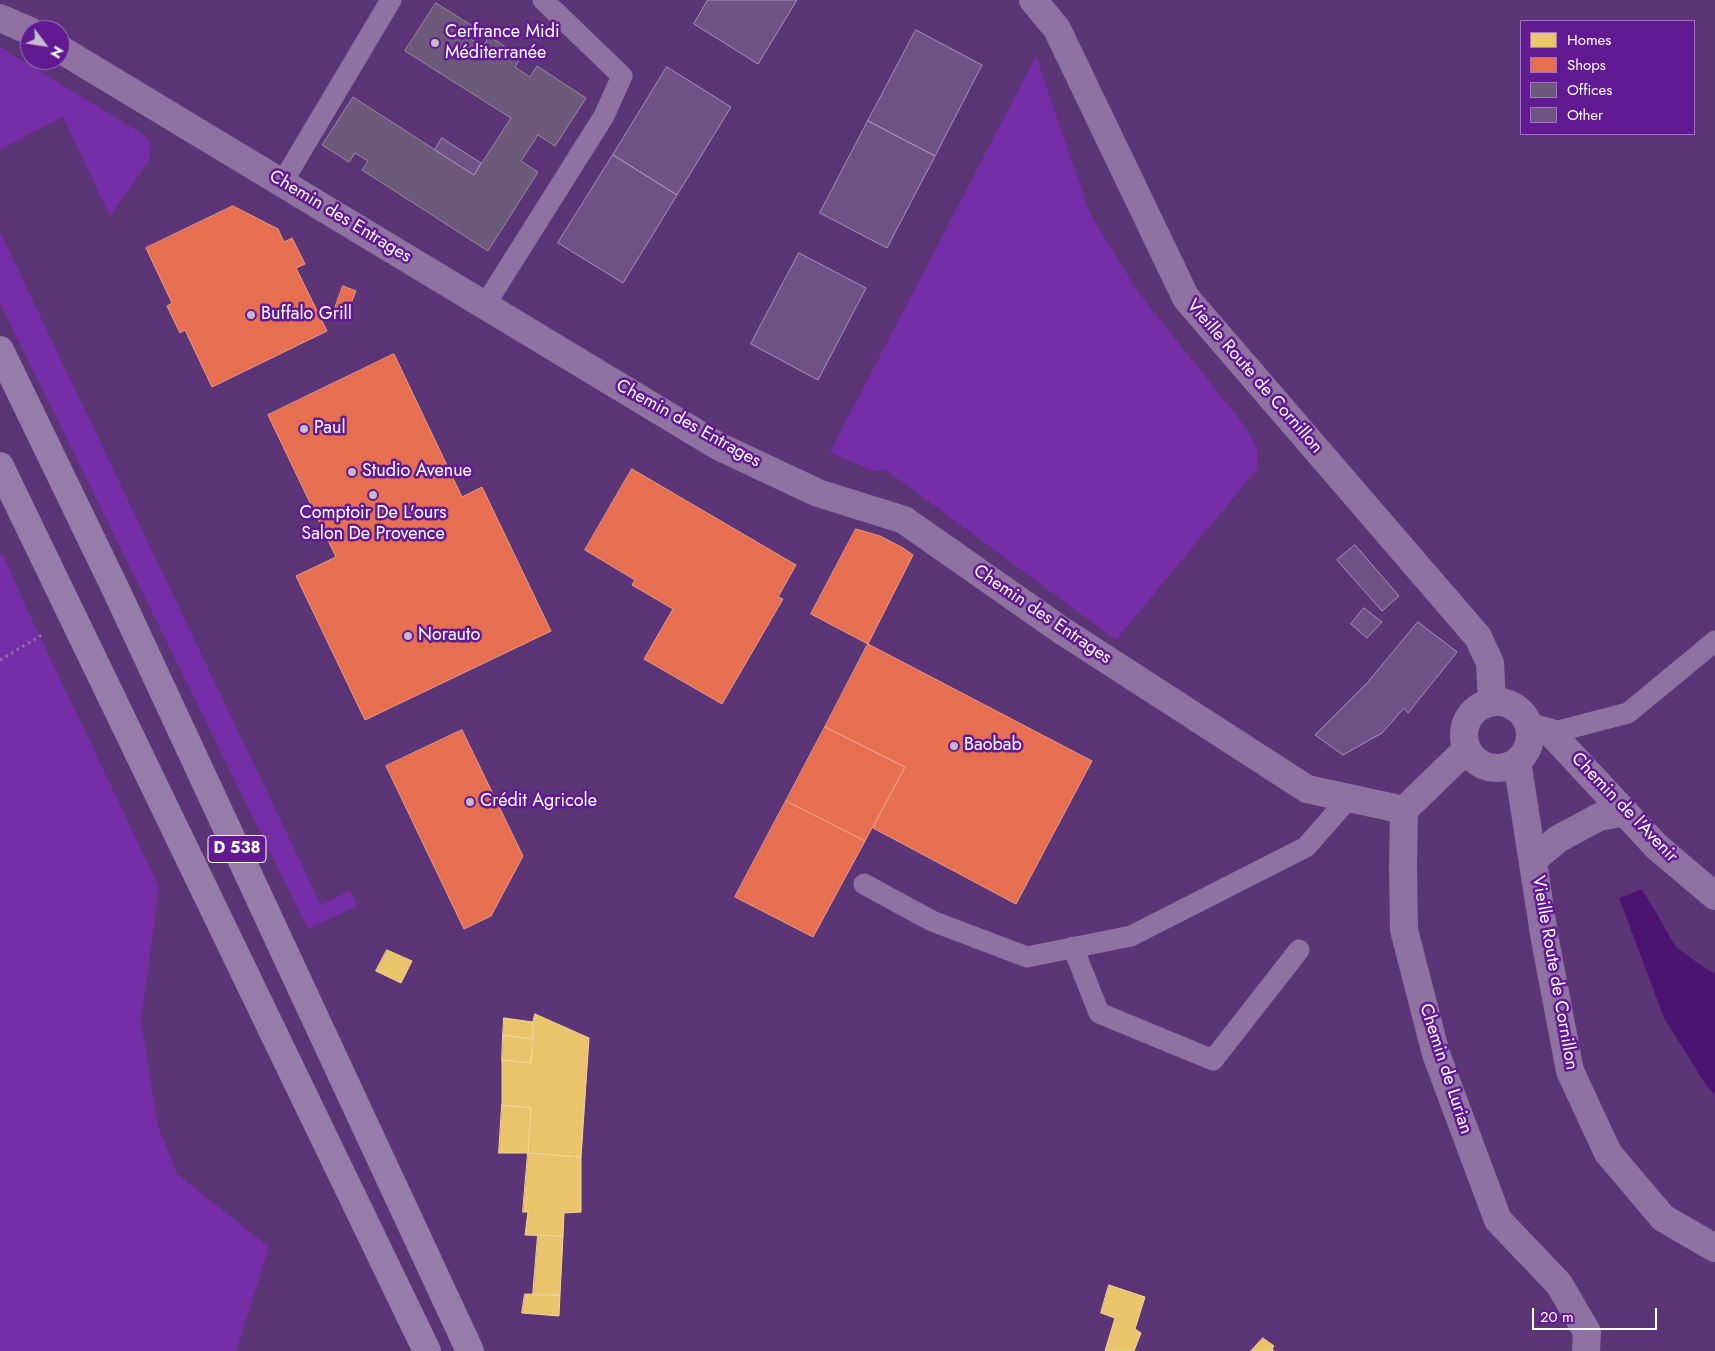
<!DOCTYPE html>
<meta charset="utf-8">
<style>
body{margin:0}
#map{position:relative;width:1715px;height:1351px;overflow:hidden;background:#5c3577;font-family:Jost,sans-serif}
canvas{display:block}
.legend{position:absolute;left:1520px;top:20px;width:175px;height:115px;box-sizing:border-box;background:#611a92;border:1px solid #a076be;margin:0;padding:6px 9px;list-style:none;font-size:15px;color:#fff}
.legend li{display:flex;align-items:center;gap:10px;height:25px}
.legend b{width:25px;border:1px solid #a076be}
.north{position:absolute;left:20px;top:20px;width:50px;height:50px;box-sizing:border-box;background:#611a92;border:1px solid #a076be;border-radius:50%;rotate:121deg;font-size:14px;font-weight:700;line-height:20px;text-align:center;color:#fff}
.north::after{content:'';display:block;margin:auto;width:18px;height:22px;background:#c6b8cf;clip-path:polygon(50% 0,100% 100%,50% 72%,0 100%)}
.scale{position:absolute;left:1532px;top:1308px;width:125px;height:22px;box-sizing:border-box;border:2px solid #fff;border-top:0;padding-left:6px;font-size:15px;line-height:18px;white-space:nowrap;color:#fff;-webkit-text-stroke:4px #611a92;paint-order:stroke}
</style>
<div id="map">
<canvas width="1715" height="1351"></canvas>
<ul class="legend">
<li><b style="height:14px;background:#e9c46a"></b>Homes</li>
<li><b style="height:14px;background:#e76f51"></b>Shops</li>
<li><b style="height:14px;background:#6d597a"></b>Offices</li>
<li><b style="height:14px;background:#715286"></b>Other</li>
</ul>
<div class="north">N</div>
<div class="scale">20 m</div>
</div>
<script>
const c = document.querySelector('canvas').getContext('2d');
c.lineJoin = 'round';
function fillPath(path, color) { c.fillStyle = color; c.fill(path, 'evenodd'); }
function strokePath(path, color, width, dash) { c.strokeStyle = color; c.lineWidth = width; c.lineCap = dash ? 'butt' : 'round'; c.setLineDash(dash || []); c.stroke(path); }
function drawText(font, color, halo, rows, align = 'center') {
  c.font = font + ' Jost,sans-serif'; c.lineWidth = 5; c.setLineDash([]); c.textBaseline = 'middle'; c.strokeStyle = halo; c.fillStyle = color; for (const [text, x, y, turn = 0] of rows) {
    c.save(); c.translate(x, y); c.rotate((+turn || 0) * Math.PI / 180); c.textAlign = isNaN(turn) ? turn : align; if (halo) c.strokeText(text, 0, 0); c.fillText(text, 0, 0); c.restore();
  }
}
fillPath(new Path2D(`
 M0 47 146 136 151 145 149 161 110 216 63 117 0 149Z
 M1036 56 1090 214 1138 292 1247 429 1257 449V469L1116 640 886 470 872 471 830 452Z
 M0 232 321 905 350 890 357 906 308 929 0 303Z
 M0 555 4 557 23 601 159 887 141 1021 158 1126 177 1174 269 1247 236 1351H0Z`), '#752ea8');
fillPath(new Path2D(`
 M1642 889 1676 947 1706 969 1715 973V1094L1706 1085 1664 1018 1619 898Z`), '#4c1471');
const homes = new Path2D(`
 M387 950 412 961 401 983 376 971Z
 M535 1014 589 1038 581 1157 528 1153 531 1108 502 1105V1060L531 1063 533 1022Z
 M504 1018 533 1022V1039L503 1035Z
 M503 1035 533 1039 531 1063 502 1060Z
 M502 1105 531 1108 528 1153H499Z
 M528 1153 581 1157V1212L564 1213 563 1236 525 1235 528 1212H523Z
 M538 1235 563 1236 560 1295H533Z
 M1109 1285 1145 1297 1135 1329 1141 1333 1134 1351H1105L1115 1318 1101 1313Z
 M525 1294 560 1295 559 1316 522 1313Z
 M1263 1338 1274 1346 1272 1349 1274 1351H1251Z`);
fillPath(homes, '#e9c46a');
strokePath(homes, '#f0d697', 1);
const shops = new Path2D(`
 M233 206 278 229 284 242 292 238 305 264 296 268 327 331 212 387 185 330 180 333 167 306 172 303 146 248Z
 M343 286 356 291 347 313 335 308Z
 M394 354 462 497 482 487 551 631 365 720 296 576 336 557 268 415Z
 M632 469 796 565 778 597 783 599 722 704 644 659 673 609 632 585 635 580 585 550Z
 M856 529 880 536 903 548 913 555 868 644 811 614Z
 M868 644 1092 761 1016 904 873 828 905 767 825 727Z
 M825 727 905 767 865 841 786 801Z
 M462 730 523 856 491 916 464 929 386 766Z
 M786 801 865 841 813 937 735 897Z`);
fillPath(shops, '#e76f51');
strokePath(shops, '#ee9a85', 1);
const offices = new Path2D(`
 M436 3 474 27 468 37 483 47 489 36 521 57 515 67 530 77 537 66 586 98 555 146 538 135 521 161 538 172 488 251 362 170 368 161 355 153 349 162 322 145 353 97 474 175 511 118 405 51Z`);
fillPath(offices, '#6d597a');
strokePath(offices, '#998ba2', 1);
const building = new Path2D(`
 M708 0H797L758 64 694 24Z
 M916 30 982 65 935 156 868 121Z
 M667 67 731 107 677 195 613 155Z
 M868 121 935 156 887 248 820 213Z
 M442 138 481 163 474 175 435 150Z
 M613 155 677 195 623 283 558 243Z
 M799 253 866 288 818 380 751 344Z
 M1355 545 1399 596 1382 611 1337 560Z
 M1364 608 1382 622 1367 638 1351 624Z
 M1418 622 1457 652 1408 713 1404 708 1382 733 1343 755 1315 735 1368 682Z`);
fillPath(building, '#715286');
strokePath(building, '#a892b8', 1);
strokePath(new Path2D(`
 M0 660 42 635`), '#8f72a2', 3, [2.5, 4]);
strokePath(new Path2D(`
 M282 183 391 0
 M485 305 604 116 622 76 543 0
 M1551 733 1628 713 1715 641
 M864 884 932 921 1027 957 1131 936 1306 847 1349 798
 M1073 947 1099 1013 1213 1060 1299 950`), '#8f72a2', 21);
strokePath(new Path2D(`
 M1033 0 1057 29 1186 298 1478 637 1490 663 1492 702
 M0 18 30 31
 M60 49 718 446 818 493 904 520 1061 630 1307 789 1404 810
 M1464 735a33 33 0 1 1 66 0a33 33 0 1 1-66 0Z
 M1530 727 1551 733 1657 847 1715 896
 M1467 749 1404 810 1403 868 1404 930 1436 1054 1498 1220 1559 1284 1587 1332 1586 1351
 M1517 761 1545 940 1570 1071 1608 1153 1663 1218 1715 1248
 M1533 860 1558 839 1599 817 1625 812`), '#8f72a2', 28);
strokePath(new Path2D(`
 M0 350 117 592 470 1351
 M0 466 427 1351`), '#967ca8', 28);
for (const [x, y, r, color] of [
 [435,43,5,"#c6b8cf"],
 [251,315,5,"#c6b8cf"],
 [304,429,5,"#c6b8cf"],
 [352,472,5,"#c6b8cf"],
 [373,495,5,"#c6b8cf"],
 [408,636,5,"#c6b8cf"],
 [954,746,5,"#c6b8cf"],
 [470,802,5,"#c6b8cf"]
]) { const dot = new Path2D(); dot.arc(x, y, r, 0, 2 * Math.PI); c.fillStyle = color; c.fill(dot); strokePath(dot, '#611a92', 2); }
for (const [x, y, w] of [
 [237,849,58]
]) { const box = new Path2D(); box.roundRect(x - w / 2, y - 13.5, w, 27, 4); c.fillStyle = '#611a92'; c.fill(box); strokePath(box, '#fff', 1); }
drawText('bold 16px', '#fff', null, [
 ["D 538",237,849]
]);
drawText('18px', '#fff', '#611a92', [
 ["Cerfrance Midi",445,33],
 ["Méditerranée",445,54],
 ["Buffalo Grill",261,315],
 ["Paul",314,429],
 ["Studio Avenue",362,472],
 ["Comptoir De L'ours",373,514,"center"],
 ["Salon De Provence",373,535,"center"],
 ["Norauto",418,636],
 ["Baobab",964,746],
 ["Crédit Agricole",480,802]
], 'left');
drawText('18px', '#fff', '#611a92', [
 ["Chemin des Entrages",340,217,31],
 ["Vieille Route de Cornillon",1254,377,49],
 ["Chemin des Entrages",688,424,29],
 ["Chemin des Entrages",1042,615,34],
 ["Chemin de l'Avenir",1624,808,46],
 ["Vieille Route de Cornillon",1554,973,80],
 ["Chemin de Lurian",1445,1069,72]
]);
</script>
